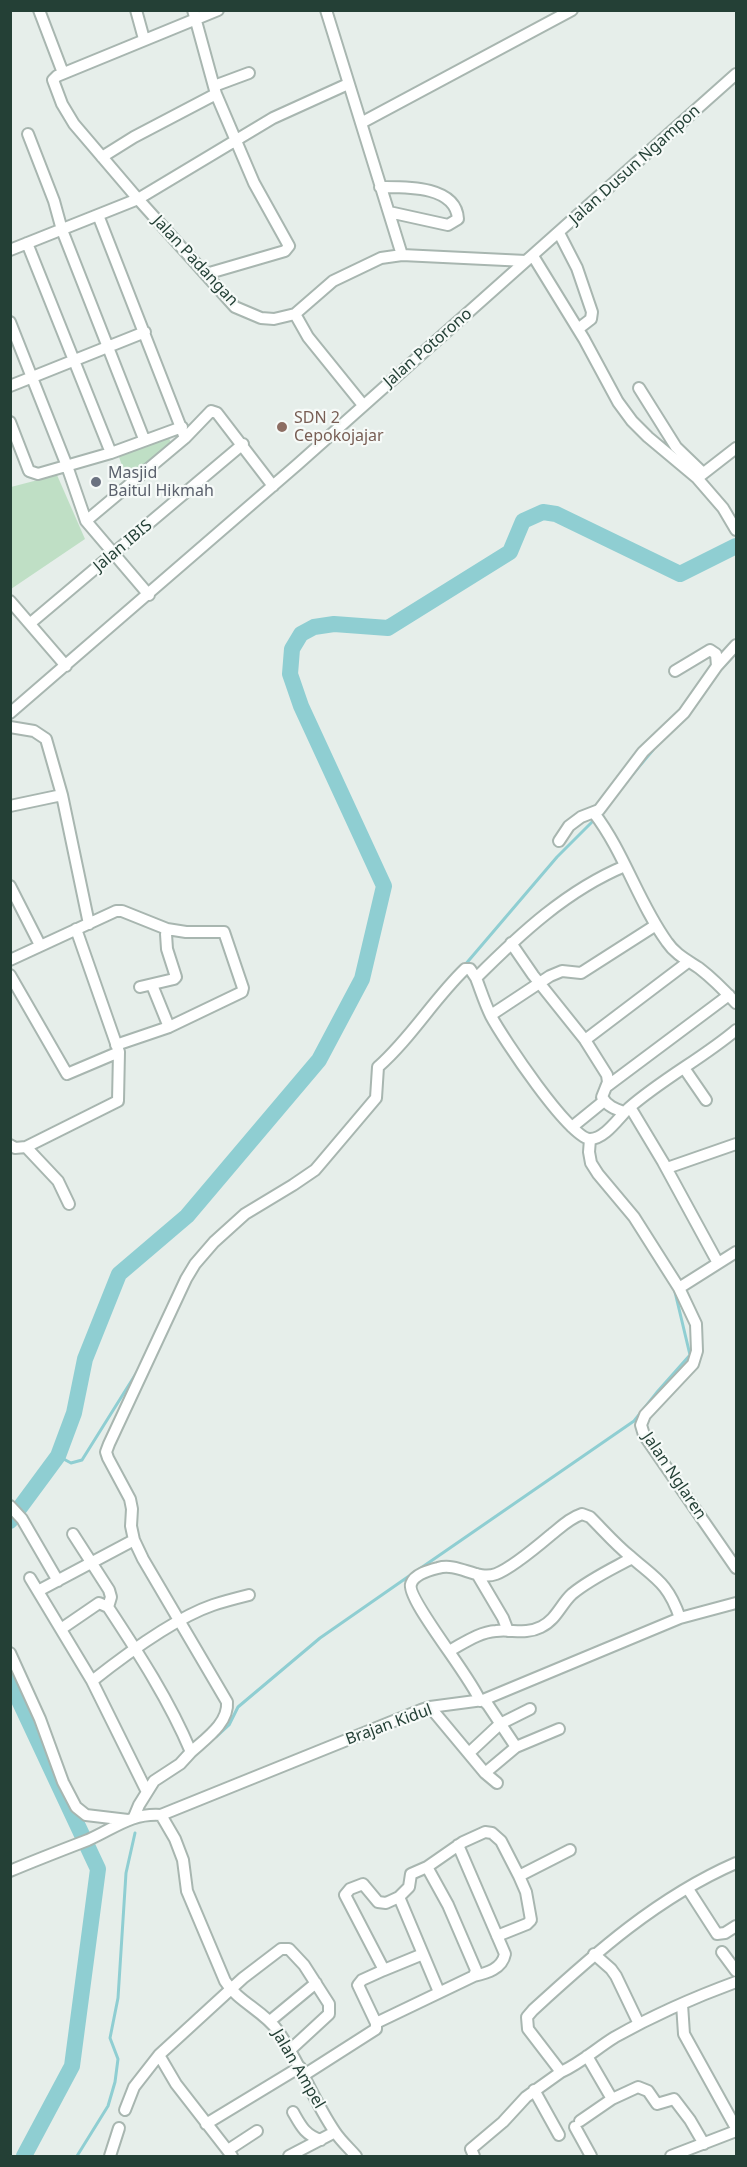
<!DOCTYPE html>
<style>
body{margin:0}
#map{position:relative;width:747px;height:2167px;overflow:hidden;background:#e6eeea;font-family:"Noto Sans",sans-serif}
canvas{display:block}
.frame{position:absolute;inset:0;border:12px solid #244036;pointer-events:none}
</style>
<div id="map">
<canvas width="747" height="2167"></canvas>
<div class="frame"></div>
</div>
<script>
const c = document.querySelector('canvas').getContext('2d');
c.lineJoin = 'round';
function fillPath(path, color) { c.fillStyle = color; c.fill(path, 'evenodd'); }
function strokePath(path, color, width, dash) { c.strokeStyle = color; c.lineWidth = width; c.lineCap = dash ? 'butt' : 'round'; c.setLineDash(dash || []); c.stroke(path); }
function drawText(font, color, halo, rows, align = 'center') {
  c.font = font + ' "Noto Sans",sans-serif'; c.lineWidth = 4.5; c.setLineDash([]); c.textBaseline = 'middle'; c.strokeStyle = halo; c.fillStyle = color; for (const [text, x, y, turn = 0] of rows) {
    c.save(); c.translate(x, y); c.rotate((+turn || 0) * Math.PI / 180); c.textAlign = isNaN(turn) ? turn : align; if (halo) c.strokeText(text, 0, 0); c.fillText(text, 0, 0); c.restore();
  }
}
fillPath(new Path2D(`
 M168 435 172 446 127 480 118 454Z
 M57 475 85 539 11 589V487Z`), '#bfdfc5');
strokePath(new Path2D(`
 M725 665 736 653
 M632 775 653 750
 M464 966 557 857 595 819
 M58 1456 71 1463 82 1460 137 1372
 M418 1570 634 1421 658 1391 690 1355 675 1292
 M216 1737 229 1725 238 1707 320 1638 412 1574
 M77 2156 108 2106 115 2082 118 2059 110 2038 118 1998 126 1873 135 1833`), '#8fced2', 3);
strokePath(new Path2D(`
 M10 1521 58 1456 74 1413 85 1359 119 1274 187 1216 319 1060 362 979 384 886 301 706 290 674 292 649 301 634 314 627 334 624 388 628 510 552 523 521 543 512 556 514 680 574 736 546
 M10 1681 98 1869 72 2066 24 2156`), '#8fced2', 16);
const minor = new Path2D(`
 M39 10 63 73
 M136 10 144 39
 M193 10 216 94 254 183 289 246 285 251 206 274
 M218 10 57 76 53 80 62 104 74 124 138 199 235 307 261 318 274 319 295 314 333 281 381 258 402 255 526 261
 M326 10 402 255
 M214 86 249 73
 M361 123 572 10
 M28 134 54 201 62 230 144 439
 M102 157 134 137 216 94
 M380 187C404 187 456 185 458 219L448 225 389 212
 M98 215 185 438
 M559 233 577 268 592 312 591 319 578 329
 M27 243 111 453
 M10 250 138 199 273 118 348 84
 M533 256 584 339 618 402 632 421 648 437 697 478 723 508 736 530
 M295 314 308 337 363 405
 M10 322 67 466 86 521 149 595
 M10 386 145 332
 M639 388 676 447 703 473
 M10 422 29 471 38 474 111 453 182 427
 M700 476 736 448
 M86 521 185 438 211 411 217 413 273 486
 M10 601 66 666
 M31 625 33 621 243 444
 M675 671 710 650 716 654 717 666
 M10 713 298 464 736 74
 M10 727 34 731 46 739 62 795 89 924
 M10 806 62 795
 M594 813C624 852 638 902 667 942 675 954 687 960 699 968 712 978 725 991 736 1003
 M559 841 569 826 581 817 599 810 643 752 684 713 717 666 736 645
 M625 866C567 890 520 934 476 978 481 991 485 1004 491 1016 502 1037 570 1139 590 1139 605 1139 619 1117 629 1108 662 1079 703 1058 736 1030
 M10 886 40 945
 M511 943 533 975 585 1040 607 1075 608 1082 602 1097C607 1106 615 1109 624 1112
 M10 960 116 911H122L167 929 186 932H224L243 988 242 992 169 1027 116 1045
 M10 975 67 1074 119 1052
 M152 985 169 1027
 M140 987 174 979 176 977 167 949 166 934
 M491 1015 550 976 562 971 581 973 656 925
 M585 1040 688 962
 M684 1068 706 1100
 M606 1087 729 995
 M630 1107 663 1162 718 1263
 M572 1127 604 1101
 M590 1139 589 1152 591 1163 598 1174 634 1217 679 1288
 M10 1145 15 1148 26 1147 118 1101 119 1052 76 929
 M26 1147 58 1181 69 1204
 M667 1168 736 1144
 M736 1252 679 1288 696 1324 697 1351 693 1364 645 1415 641 1425 644 1435 736 1568
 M10 1506 22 1519 58 1581
 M73 1534 109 1590 111 1597 108 1607
 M477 1574 503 1618 508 1631
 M30 1578 92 1681 147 1792
 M38 1591 134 1540
 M61 1629 99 1603 108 1607C139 1654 169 1700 191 1752L180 1764 154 1781 139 1805 134 1817
 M449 1651C464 1643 479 1632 496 1631 512 1629 525 1635 541 1627 556 1620 561 1604 572 1594 590 1579 612 1569 632 1558
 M10 1653 40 1719 63 1782 76 1807 86 1815 128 1820
 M92 1681C125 1655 175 1618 213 1605 225 1601 237 1598 249 1595
 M483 1700 488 1705 516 1747
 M480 1701C472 1678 406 1599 411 1584 414 1574 430 1570 438 1568 458 1562 477 1581 496 1574 512 1568 539 1545 552 1534 562 1526 570 1518 582 1514L590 1517C604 1531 616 1545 631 1557 656 1579 668 1583 680 1618
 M430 1707 485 1773 497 1783
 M191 1752C205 1739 229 1723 227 1702L143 1559 134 1540 131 1526 132 1509 130 1499 108 1458 106 1452 109 1444 186 1279 195 1264 214 1242 245 1214 293 1185 315 1170 321 1163 376 1098 378 1067C411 1038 433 1000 465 969H470L476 978
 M469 1753 500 1724 530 1709
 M485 1773 516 1747 559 1729
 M161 1815 175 1839 183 1860 187 1891 225 1981C238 2002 264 2011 278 2031 300 2063 313 2100 335 2132 341 2141 349 2148 356 2156
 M736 1863C658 1897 595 1953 533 2010L527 2017 528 2029 561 2072C581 2063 597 2048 615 2037 654 2015 695 1997 736 1982
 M427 1867 411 1874 409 1887 399 1897 439 1992
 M10 1871C36 1860 62 1850 88 1840 115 1828 131 1813 161 1815L421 1710 430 1707 483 1700 680 1618 736 1603
 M519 1876 570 1850
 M688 1889 717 1934 725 1933 736 1926
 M399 1897 386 1903 378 1902 363 1884 350 1889 345 1895 384 1970 423 1954
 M722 1952 736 1971
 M594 1954 611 1969 616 1976 639 2024
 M474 1976 476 1970 448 1905 427 1867 463 1842 485 1832 492 1833 501 1841 519 1876 526 1892 531 1920 527 1924 497 1936
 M682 2004 684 2034 736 2128
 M270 2021 316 1983
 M376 2023 474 1976C487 1973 502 1969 505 1954L458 1845
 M587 2056 612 2099 638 2087 648 2091 657 2104 674 2099 690 2120 704 2144
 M304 2075 376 2029V2023L358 1985 362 1980 384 1970
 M534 2090 559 2135
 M125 2110 134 2087 159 2055
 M293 2112C301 2126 305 2135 321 2140
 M580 2121 612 2099
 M206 2124 300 2067
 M575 2127 591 2156
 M228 2150 257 2131
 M110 2156 119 2128
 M232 2156 176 2084 159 2055 243 1978 281 1949H289L304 1965 329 2004V2014L290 2050
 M289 2156 335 2132
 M474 2156 471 2149 503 2122 526 2097 561 2072
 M671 2156 736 2131`);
strokePath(minor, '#a8b6b0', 14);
strokePath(minor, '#fff', 10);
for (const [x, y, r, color] of [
 [282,427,6,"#8d6e63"],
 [96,482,6,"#6b7280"]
]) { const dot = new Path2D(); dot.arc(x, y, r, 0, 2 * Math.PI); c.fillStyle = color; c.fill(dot); strokePath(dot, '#f6faf8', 2); }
drawText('16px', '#244036', '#f6faf8', [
 ["Jalan Dusun Ngampon",635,165,-42],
 ["Jalan Padangan",195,261,47],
 ["Jalan Potorono",428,348,-41],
 ["Jalan IBIS",123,546,-40],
 ["Jalan Nglaren",674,1476,56],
 ["Brajan Kidul",389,1725,-20],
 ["Jalan Ampel",298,2069,60]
]);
drawText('16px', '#785e54', '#f6faf8', [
 ["SDN 2",294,418],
 ["Cepokojajar",294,436]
], 'left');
drawText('16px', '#5b616d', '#f6faf8', [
 ["Masjid",108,473],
 ["Baitul Hikmah",108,491]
], 'left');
</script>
